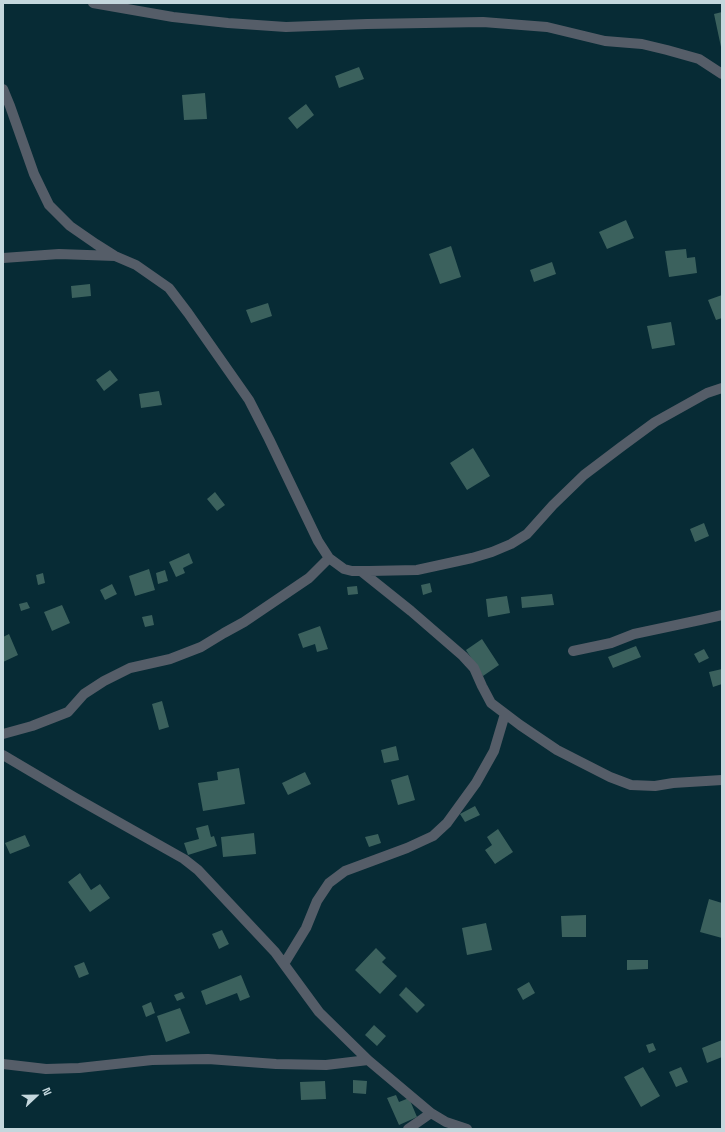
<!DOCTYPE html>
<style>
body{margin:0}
#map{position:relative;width:725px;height:1132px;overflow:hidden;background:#072b35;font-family:"Space Grotesk",sans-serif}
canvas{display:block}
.frame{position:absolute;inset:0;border:4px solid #c4d7dd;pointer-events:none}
.north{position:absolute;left:16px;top:1076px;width:40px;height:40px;-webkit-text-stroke:3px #072b35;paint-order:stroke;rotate:68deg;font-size:11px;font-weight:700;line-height:16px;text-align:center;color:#c4d7dd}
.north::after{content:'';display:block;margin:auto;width:14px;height:18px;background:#c4d7dd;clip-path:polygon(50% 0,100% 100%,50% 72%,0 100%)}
</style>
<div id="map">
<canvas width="725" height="1132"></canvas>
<div class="frame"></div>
<div class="north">N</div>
</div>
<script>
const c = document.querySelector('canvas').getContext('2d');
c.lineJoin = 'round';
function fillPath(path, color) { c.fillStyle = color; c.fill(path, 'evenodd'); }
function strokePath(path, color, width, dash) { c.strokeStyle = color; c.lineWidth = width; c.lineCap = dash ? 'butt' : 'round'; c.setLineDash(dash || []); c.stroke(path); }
fillPath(new Path2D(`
 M722 12V47H721L714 14Z
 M359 67 364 79 339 88 335 76Z
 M205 93 207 119 184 120 182 95Z
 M306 104 314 115 297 129 288 118Z
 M626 220 634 238 607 249 599 232Z
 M451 246 461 277 440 284 429 254Z
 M686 249 687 258 695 257 697 273 669 277 665 251Z
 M552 262 556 274 534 282 530 270Z
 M90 284 91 296 72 298 71 286Z
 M722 295V318L716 320 708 300Z
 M268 303 272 316 251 323 246 310Z
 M671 322 675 345 652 349 647 326Z
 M110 370 118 380 104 391 96 380Z
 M159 391 162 405 141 408 139 394Z
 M473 448 490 476 467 490 450 463Z
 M215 492 225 505 217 511 207 499Z
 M704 523 709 536 695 542 690 529Z
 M189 553 193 563 183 568 185 573 176 577 169 562Z
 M149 569 155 590 135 596 129 576Z
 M165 570 168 581 158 584 156 573Z
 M43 573 45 583 38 585 36 575Z
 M430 583 432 592 423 595 421 585Z
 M112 584 117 594 105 600 100 590Z
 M357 586 358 594 348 595 347 587Z
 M552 594 554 605 522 608 521 597Z
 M507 596 510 613 488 617 486 599Z
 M27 602 30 608 21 611 19 604Z
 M62 605 70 623 52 631 44 612Z
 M152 615 154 625 145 627 142 617Z
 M320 626 328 649 317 652 315 644 303 648 298 634Z
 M9 634 18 655 3 662V637Z
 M482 639 499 665 483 676 466 650Z
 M636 646 641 657 613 668 608 657Z
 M704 649 709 658 699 663 694 654Z
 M722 669V684L713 687 709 672Z
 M162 701 169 727 159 730 152 704Z
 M396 746 399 760 384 763 381 750Z
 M239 768 245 804 203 811 198 783 218 780 217 772Z
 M305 772 311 784 288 795 282 783Z
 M408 775 415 800 398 805 391 780Z
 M475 806 480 815 465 822 460 814Z
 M208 825 211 837 214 836 217 846 188 855 184 843 199 839 196 828Z
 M498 829 513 852 495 864 485 850 492 845 487 837Z
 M254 833 256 854 223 857 221 837Z
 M378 834 381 843 369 847 365 837Z
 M25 835 30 846 10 854 5 843Z
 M80 873 91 890 100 884 110 898 90 912 68 882Z
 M709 899 722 903V938L700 932Z
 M586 915V937H562L561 916Z
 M486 923 492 950 467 955 462 928Z
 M222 930 229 944 219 949 212 934Z
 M376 948 386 958 382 962 397 976 380 994 355 970Z
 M627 960H648V969L627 970Z
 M84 962 89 974 79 978 74 966Z
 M241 975 250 997 240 1001 237 993 206 1005 201 991Z
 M529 982 535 993 523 1000 517 989Z
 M406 987 425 1005 417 1013 399 995Z
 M182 992 185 998 177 1001 174 995Z
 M151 1002 155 1013 146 1017 142 1006Z
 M180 1008 190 1033 166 1042 157 1016Z
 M374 1025 386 1036 377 1046 365 1035Z
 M722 1040V1057L707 1063 702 1048Z
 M653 1043 656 1050 649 1053 646 1045Z
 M643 1067 660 1096 641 1107 624 1077Z
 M681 1067 688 1082 676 1087 669 1072Z
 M353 1080 367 1081 366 1094 353 1093Z
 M325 1081 326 1099 301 1100 300 1082Z
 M396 1095 399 1102 409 1098 417 1117 399 1125 387 1098Z`), '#3b615d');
strokePath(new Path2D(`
 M93 3 173 17 228 23 286 27 367 24 483 22 547 27 605 41 642 44 667 50 699 59 722 74
 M3 89 10 106 34 174 49 205 70 226 96 244 115 256 136 265 169 288 188 313 249 400 269 439 318 541 329 558 344 569 352 571H369L417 570 472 558 492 552 511 544 527 534 553 505 584 475 621 447 655 422 707 393 722 388
 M3 258 59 254 115 256
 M361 571 411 611 463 656 474 668 482 686 491 703 520 725 557 750 610 777 631 785 655 786 673 783 722 780
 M573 651 611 643 634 634 700 620 722 615
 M3 734 32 726 68 712 84 694 104 681 130 668 170 659 201 647 224 633 244 622 309 578 329 558
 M3 755 74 797 184 859 198 870 275 952 319 1012 368 1060 431 1113 446 1122 467 1129
 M284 964 306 928 317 901 329 883 345 871 407 848 433 836 447 823 476 783 494 751 505 714
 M3 1064 46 1069 79 1068 152 1060 208 1059 276 1064 326 1065 368 1060
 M408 1129 431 1113`), '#555d68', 10);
</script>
